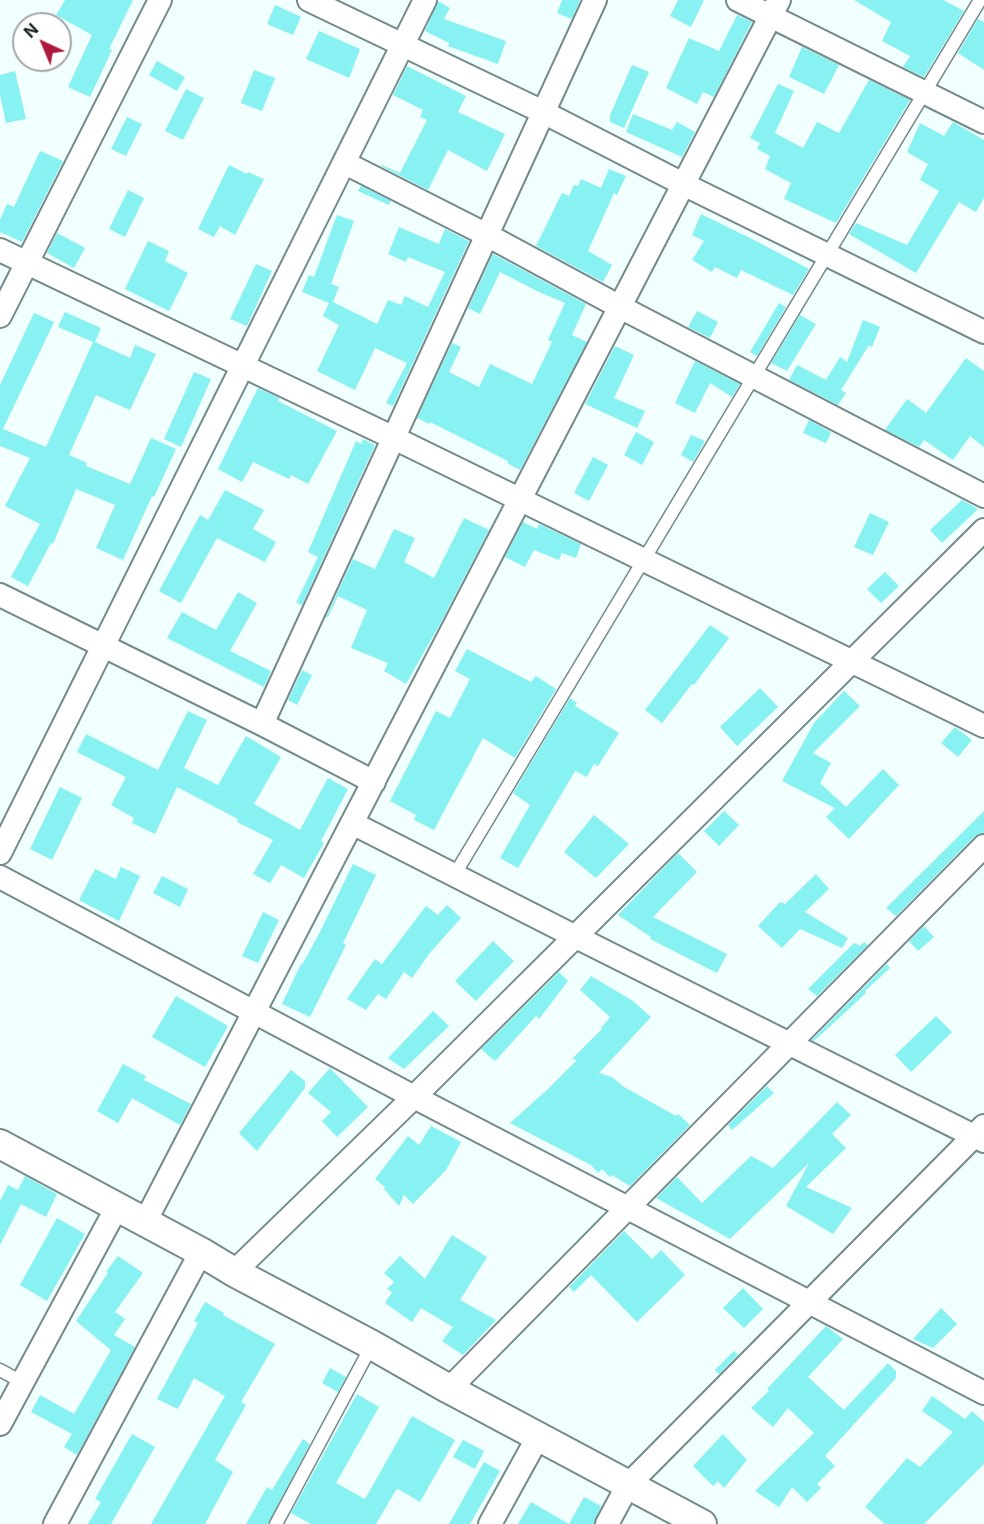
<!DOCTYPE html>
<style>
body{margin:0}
#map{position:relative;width:984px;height:1524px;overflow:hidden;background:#f1ffff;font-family:Inter,sans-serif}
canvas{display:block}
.north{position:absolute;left:12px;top:12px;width:60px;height:60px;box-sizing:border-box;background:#fff;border:2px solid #a4a7a7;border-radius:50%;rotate:316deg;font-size:16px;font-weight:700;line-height:24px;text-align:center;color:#1b2424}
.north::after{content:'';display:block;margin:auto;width:21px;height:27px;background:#ae1a3c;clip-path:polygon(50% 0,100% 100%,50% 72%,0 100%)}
</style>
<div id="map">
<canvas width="984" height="1524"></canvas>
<div class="north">N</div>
</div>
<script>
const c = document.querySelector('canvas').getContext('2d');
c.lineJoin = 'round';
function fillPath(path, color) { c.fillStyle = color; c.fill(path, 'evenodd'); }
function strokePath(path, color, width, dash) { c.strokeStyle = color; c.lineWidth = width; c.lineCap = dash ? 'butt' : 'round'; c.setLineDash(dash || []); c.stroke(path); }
fillPath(new Path2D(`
 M65 0H133L109 49 112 50 90 97 68 87 92 35 56 15Z
 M562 0H580L572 19 557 13Z
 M678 0H704L691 27 670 16Z
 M854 0H943L964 11 924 77 903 67 910 56 882 41 891 22Z
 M438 1 450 8 444 19 506 41 498 64 448 46 449 43 425 31Z
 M275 5 301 17 293 35 267 24Z
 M737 15 752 22 714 97 703 92 697 104 666 88 689 38 719 51Z
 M978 19 984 22V70L958 53Z
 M319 31 360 49 349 78 306 59Z
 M802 47 839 65 824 94 789 77Z
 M157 61 185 77 177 91 149 75Z
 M632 65 649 72 624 128 610 122V115Z
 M407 66 466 96 458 112 505 134 487 171 448 150 428 190 381 166 382 165 400 173 427 120 420 117 423 110 393 95Z
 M254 70 275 78 262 111 241 103Z
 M15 71 26 119 6 123 0 95V75Z
 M869 80 910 100 836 223 784 199 791 183 765 169 770 156 757 149 760 143 750 138 778 84 794 91 775 133 803 148 817 122 839 133Z
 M186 89 204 98 183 140 165 131Z
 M633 114 672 130 677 122 695 132 682 157 626 132Z
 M127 117 142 124 126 156 111 149Z
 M953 122 984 140V198L976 212 959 202 916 273 849 234 856 223 907 245 939 191 920 180 928 164 907 152 920 123 944 136Z
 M40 151 63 161 22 242 0 232V220L7 204 14 207Z
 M229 165 247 174 248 172 264 179 235 235 220 226 214 237 198 229Z
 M609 169 626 176 617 195 614 193 588 251 612 265 603 282 536 246 562 193 569 196 574 185 578 186 581 179 601 188Z
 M361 186 391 201 389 205 358 191Z
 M128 190 144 198 125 237 109 229Z
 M701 214 754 240 809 269 793 295 741 270 737 278 715 267 712 272 692 260 704 241 692 235Z
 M337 215 354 221 331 284 339 287 333 302 377 324 388 300 401 305 405 296 428 307 445 272 408 257 406 262 388 254 399 227 439 244 445 229 469 241 393 406 386 403 407 363 375 348 355 390 317 371 339 325 323 316 329 303 302 292 309 275 314 277Z
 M57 233 85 248 74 268 47 253Z
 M148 241 169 251 165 261 188 273 169 311 125 289Z
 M493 254 586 304 572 335 587 342 520 470 507 463 508 461 430 422 429 424 417 418 452 343 461 347 449 372 479 387 490 364 532 384 552 342 548 340 565 303 539 292 500 272 480 314 468 308Z
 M256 264 272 271 247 326 230 319Z
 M779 303 786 307 757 356 750 352Z
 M697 311 718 322 710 338 688 327Z
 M65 312 101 328 95 342 130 358 135 345 156 354 130 410 96 395 69 455 87 463 86 466 130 484 151 438 176 449 154 497 152 496 123 560 96 548 115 505 76 489 53 544 51 543 28 586 11 577 40 524 5 506 30 458 0 446V385L34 313 54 322 3 429 46 447 93 342 58 327Z
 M800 315 816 324 787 371 771 363Z
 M863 320 880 327 872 347 869 345 841 390 846 393 838 405 789 380 797 365 826 380 840 357 847 362Z
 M615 346 634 355 614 398 645 411 637 428 585 404Z
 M966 358 984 371V447L970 436 953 460 924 440 919 447 885 430 907 399 926 413Z
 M695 361 740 384 732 397 710 383 695 413 675 403Z
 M194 372 211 379 181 447 164 439Z
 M258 388 279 398 278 401 337 431 308 484 291 475 289 479 253 462 242 482 218 469Z
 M809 420 831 432 826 443 803 433Z
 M636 432 654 442 642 465 624 455Z
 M691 435 705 441 693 462 681 455Z
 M363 439 375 445 302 605 296 603 318 557 308 552 356 441 361 444Z
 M593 457 608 465 589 501 574 493Z
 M225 490 264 510 253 529 276 542 265 562 217 538 181 603 159 591 200 515 208 520Z
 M962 500 978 509 942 543 930 530Z
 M870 513 889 522 873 555 854 547Z
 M464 518 489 530 440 624 406 684 384 671 388 663 351 648 367 610 338 596 328 617H326L353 559 375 569 394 529 415 538 404 562 434 578Z
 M523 522 537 529 539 524 581 544 576 558 562 553 559 560 534 550 525 567 505 557Z
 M885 572 899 586 881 603 867 589Z
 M238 592 257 603 230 651 271 671 264 687 167 638 182 612 216 630Z
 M710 625 729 638 694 685 692 684 662 723 645 710Z
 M467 649 531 682 536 676 556 689 515 758 483 738 434 830 414 820 416 815 390 801 436 711 450 718 470 679 455 671Z
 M302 670 312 675 297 705 288 700Z
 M760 688 778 707 737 746 720 727Z
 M844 691 860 706 813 753 831 763 820 783 846 807 883 769 899 785 849 839 826 817 835 808 782 781 814 723Z
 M570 698 577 703 575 706 619 733 598 766 594 764 587 777 575 771 518 868 500 858 530 805 513 793Z
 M188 711 207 720 184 768 218 785 246 736 281 757 254 804 300 830 328 778 348 789 321 841 324 843 304 878 281 865 270 883 253 874 273 840 237 822 238 819 177 787 155 834 132 823 134 818 111 805 126 777 77 752 86 734 158 770Z
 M955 727 972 740 958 757 941 743Z
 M60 787 82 798 52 860 30 849Z
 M724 811 739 825 719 846 704 831Z
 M984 811V833L974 837 896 916 886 908Z
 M594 815 629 844 596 878 564 852Z
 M678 853 697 872 653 917 727 954 717 973 650 939 651 937 618 915Z
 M353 864 376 875 343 943 346 945 310 1017 282 1004 301 964 302 965 320 932Z
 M121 867 140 876 119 921 79 900 95 869 116 879Z
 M816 874 829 889 805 912 848 938 842 948 800 929 782 948 758 926 780 902 785 904Z
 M162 876 188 889 180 907 153 893Z
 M447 905 461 918 429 954 412 978 404 972 386 999 378 994 366 1010 347 999 375 959 382 964 426 906 438 915Z
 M263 912 279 920 258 963 242 956Z
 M924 926 934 937 918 951 909 941Z
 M493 941 514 961 476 1001 455 981Z
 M864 942 868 945 817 996 808 989 854 943 860 946Z
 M887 964 890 968 865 991 866 993 814 1041 812 1040Z
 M559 972 568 981 539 1019 536 1016 495 1061 481 1049Z
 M591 976 633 1001 651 1017 599 1073 612 1077 624 1087 676 1116 678 1114 690 1125 630 1186 612 1175 610 1177 602 1169 598 1173 591 1165 510 1123 547 1090 577 1060 572 1059 602 1029 601 1028 610 1017 580 990Z
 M176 996 228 1026 205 1067 152 1037Z
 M433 1011 449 1026 404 1069 388 1058Z
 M936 1016 952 1032 911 1072 895 1055Z
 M123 1064 146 1076 144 1080 191 1104 180 1125 132 1098 118 1123 97 1111Z
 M330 1068 368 1107 337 1137 322 1121 331 1112 308 1093Z
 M291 1070 305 1081V1088L257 1151 239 1133Z
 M767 1086 774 1093 732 1130 728 1125Z
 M837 1102 851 1115 832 1134 846 1148 806 1187 852 1208 833 1234 786 1206 809 1163 730 1239 656 1198 677 1177 702 1203 751 1156 773 1168Z
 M431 1126 461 1142 446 1170 413 1204 404 1195 399 1206 384 1189 385 1187 375 1179 408 1136 419 1145Z
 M25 1176 57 1194 46 1217 21 1204 0 1245V1201L8 1185 18 1190Z
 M57 1218 85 1234 47 1301 20 1285Z
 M624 1231 652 1259 661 1250 685 1275 637 1322 591 1275 574 1292 569 1287Z
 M452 1235 487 1257 460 1300 496 1320 463 1355 442 1341 453 1327 421 1308 412 1322 385 1303 392 1292 387 1289 394 1282 384 1273 400 1256 425 1279Z
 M118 1256 143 1273 115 1312 125 1319 114 1335 135 1347 77 1455 64 1447 72 1434 31 1412 40 1395 74 1414 111 1350 76 1321 108 1273 106 1272Z
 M743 1288 763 1309 744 1328 723 1308Z
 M205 1302 224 1313 223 1315 275 1344 241 1402 246 1405 215 1460 233 1472 205 1524H151L225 1396 194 1378 178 1409 157 1399 198 1323 194 1321Z
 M941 1308 957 1324 933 1348 913 1339Z
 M826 1326 843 1339 808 1377 844 1410 888 1363 896 1371V1378L825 1456 835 1466 817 1484 821 1488 807 1502 792 1487 779 1507 755 1491 814 1433 788 1408 773 1427 751 1408 769 1391 767 1389Z
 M734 1351 738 1355 719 1374 715 1370Z
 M330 1368 346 1377 338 1392 322 1383Z
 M357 1394 379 1407 336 1483 365 1499 412 1416 455 1440 420 1502 398 1489 396 1490 376 1524H311L291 1513Z
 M932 1396 965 1419 972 1411 984 1422V1464L924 1524H885L865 1507 907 1458 920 1467 953 1432 922 1411Z
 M132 1434 155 1447 111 1524H88L101 1502 95 1499Z
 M723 1434 747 1460 724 1488 718 1481 713 1486 693 1466Z
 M303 1439 310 1444 268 1524H246L267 1487 272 1490Z
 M463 1440 484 1451 475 1469 453 1457Z
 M484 1462 500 1471 470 1524H449Z
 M584 1497 601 1506 594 1524H518L531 1502 569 1524Z`), '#88f1f2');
const service = new Path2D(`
 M455 874 980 0
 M0 1370 22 1382
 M276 1524 372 1345`);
const minor = new Path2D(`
 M309 0 543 112 683 184 984 332
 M738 0 984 122
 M345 163 487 235 620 307 984 496
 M0 250 394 438 984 726
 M0 316 160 0
 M0 595 262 724 374 782
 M262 724 595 0
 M352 823 574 936 984 1141
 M0 853 425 0
 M0 877 414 1097 984 1393
 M145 1222 779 0
 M234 1272 414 1097 984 530
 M449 1389 984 846
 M0 1424 117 1207
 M55 1524 201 1252
 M490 1524 539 1435
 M607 1524 628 1485 984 1126`);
const tertiary = new Path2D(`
 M0 1144 201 1252 234 1272 372 1345 449 1389 702 1524`);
strokePath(service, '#758a8a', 15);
strokePath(minor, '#758a8a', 26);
strokePath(tertiary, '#758a8a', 32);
strokePath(service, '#fff', 12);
strokePath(minor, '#fff', 22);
strokePath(tertiary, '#fff', 28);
</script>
